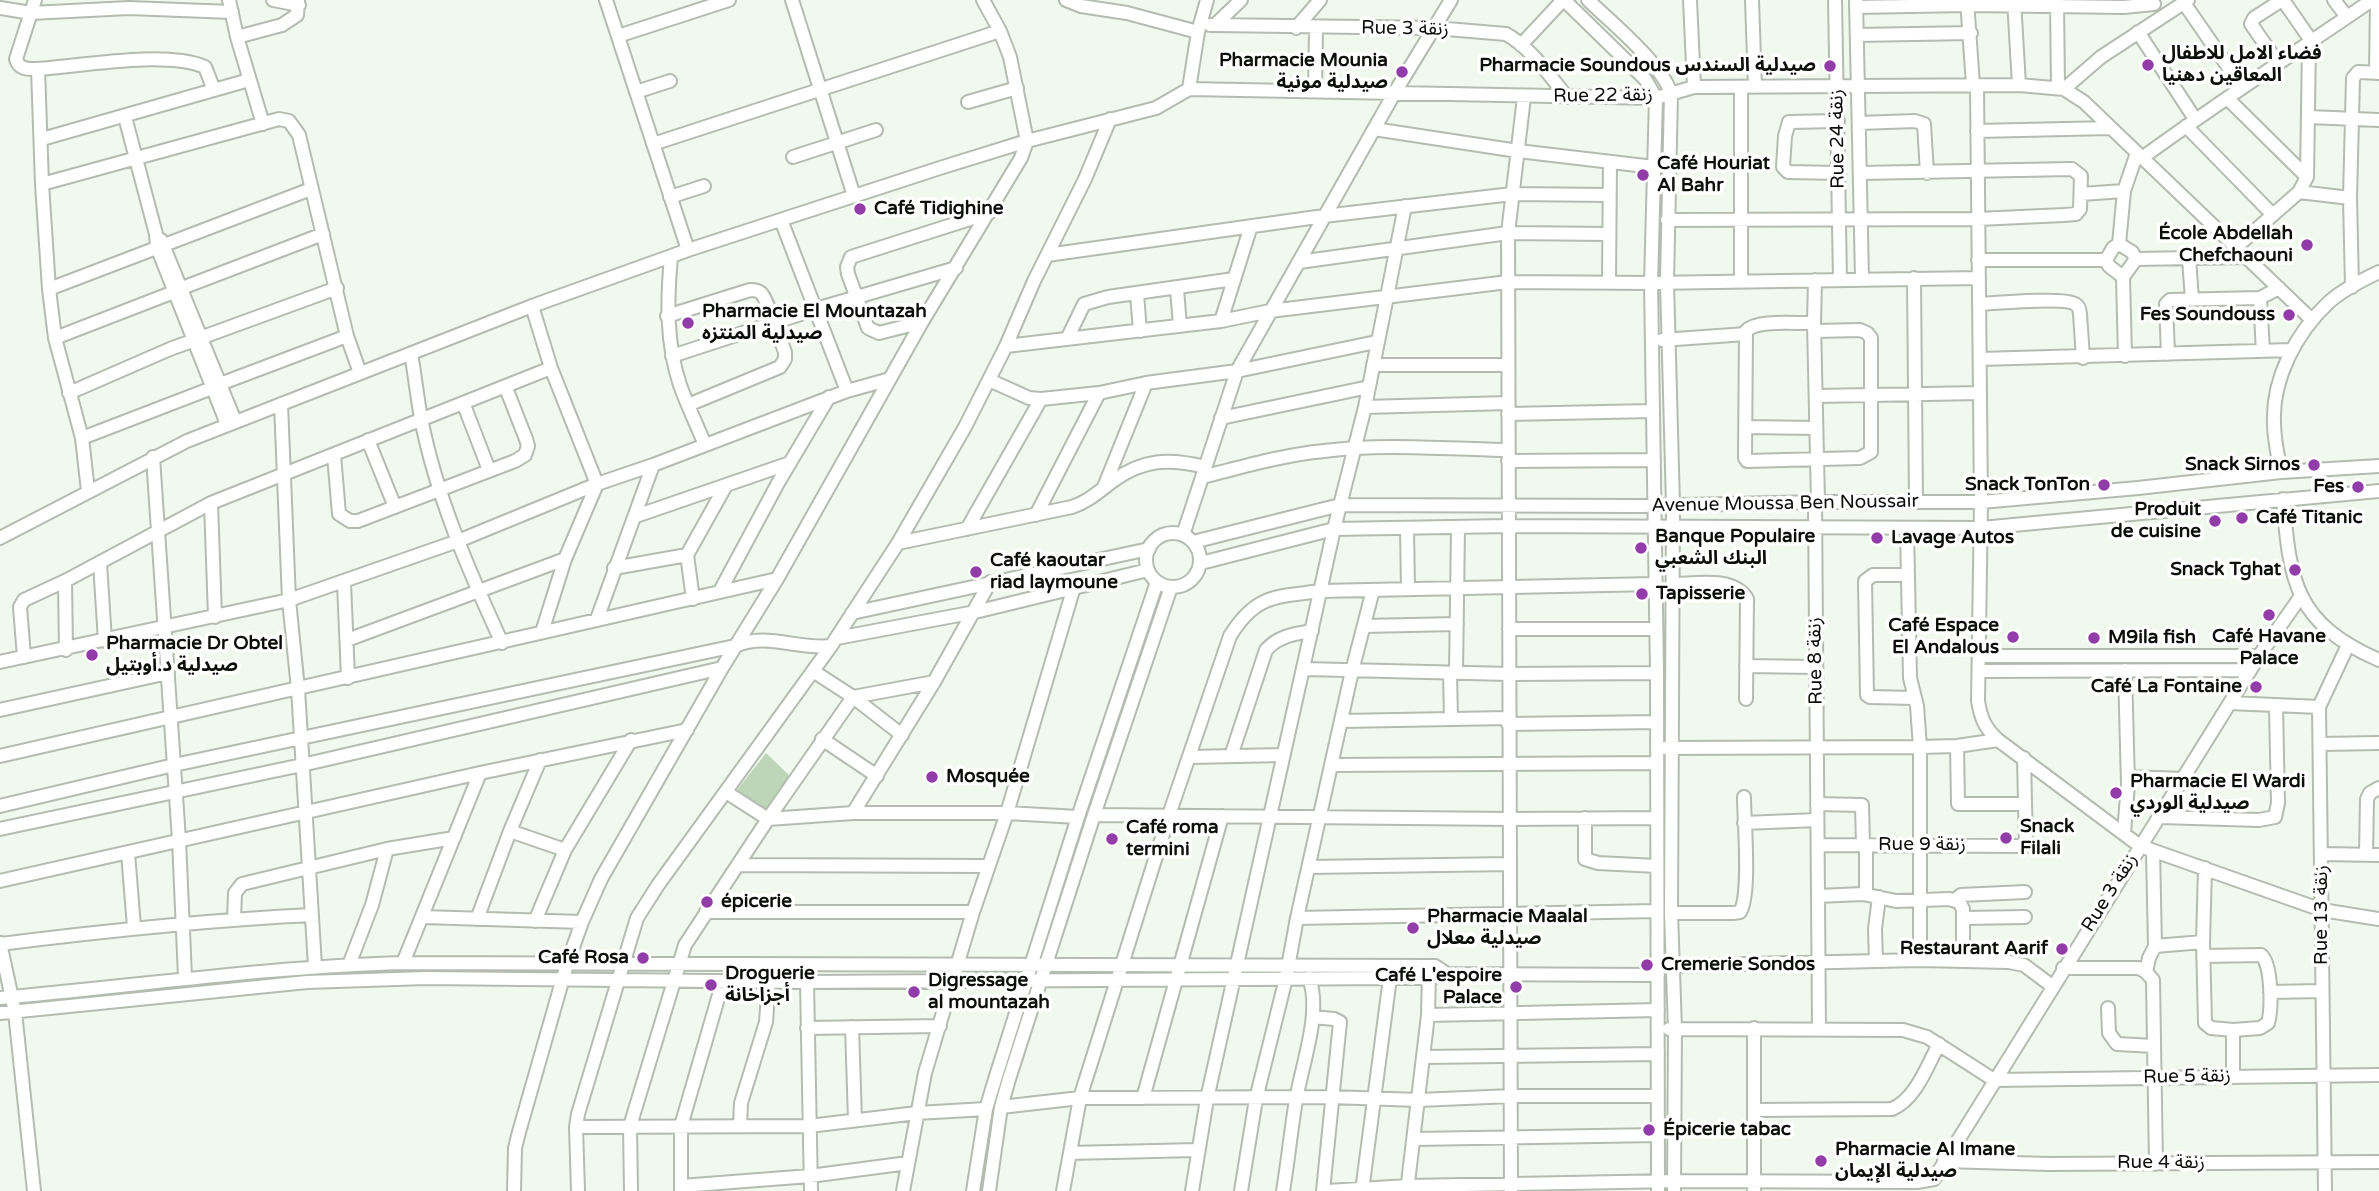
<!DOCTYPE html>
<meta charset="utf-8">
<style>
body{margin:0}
canvas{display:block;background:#f1f9ee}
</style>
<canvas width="2379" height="1191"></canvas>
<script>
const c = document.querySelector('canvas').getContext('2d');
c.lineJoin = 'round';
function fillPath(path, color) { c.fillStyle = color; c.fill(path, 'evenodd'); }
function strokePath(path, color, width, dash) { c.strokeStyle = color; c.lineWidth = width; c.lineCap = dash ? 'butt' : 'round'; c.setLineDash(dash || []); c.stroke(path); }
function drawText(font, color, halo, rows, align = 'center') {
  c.font = font + ' "Varela Round","Noto Sans Arabic",sans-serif'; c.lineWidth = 7; c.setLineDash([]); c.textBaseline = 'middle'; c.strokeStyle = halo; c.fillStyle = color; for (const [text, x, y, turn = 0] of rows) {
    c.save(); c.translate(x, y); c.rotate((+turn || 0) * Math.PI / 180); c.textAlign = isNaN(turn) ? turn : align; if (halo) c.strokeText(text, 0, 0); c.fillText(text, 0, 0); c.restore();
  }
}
fillPath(new Path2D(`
 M766 753 792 778 768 813 737 790Z`), '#bfd5b8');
const minor = new Path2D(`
 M35 0 16 59C19 70 28 69 38 69 81 66 166 50 205 67L214 90
 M229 0 237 37 263 124
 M273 0 299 5
 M606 0 688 250
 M792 0 854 196
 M1066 0 1081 6 1127 13 1198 32
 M1564 0 1645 79 1656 98 1651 283 1657 673 1658 1191
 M1588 0C1613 24 1660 62 1671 93L1667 282 1673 505 1671 913 1675 1029 1674 1191
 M1690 0 1694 87
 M1752 0 1755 87
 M1835 0 1840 279
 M1856 0 1862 278
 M1967 0 1973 85
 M2014 0 2019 85
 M2283 0 2312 42
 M2334 0 2347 17
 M2057 1 2058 88
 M2184 3 2242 87
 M1856 7 1967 5 2124 7 2154 4
 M0 8 31 13 129 8 232 12
 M1210 25H1215L1241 0
 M1215 25 1435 28 1506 34C1531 48 1549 75 1567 97
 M1296 28 1320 0
 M2138 32 2195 119
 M1857 35 1971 33
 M618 36 729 0
 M237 37 282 25 297 15 298 0
 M1521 45 1563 0
 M2278 63 2251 24 2254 18 2282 0
 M38 69 42 184 49 289 55 338 82 438 88 491
 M2376 73 2377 0
 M1977 85 1981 502 1978 701C1981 719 1985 728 1998 740L2140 846 2322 910 2379 919
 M1741 87V280
 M1189 89 1656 98 1694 87 2019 85 2064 89 2084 102 2312 320
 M1189 89 1198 32 1207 0
 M2064 89 2101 57 2188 0
 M1315 90 1316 28
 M636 92 670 81
 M2227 98 2307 177
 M968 102 1017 88
 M125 117 156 234 157 247 227 424
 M2309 117 2379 120
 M1838 121 1789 122 1785 136 1783 167 1788 172 1839 173
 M1859 123 1915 121 1924 124 1927 173
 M2186 126 2273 215
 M1374 129 1518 151 1654 167
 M1977 131 2110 128
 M42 139 249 80
 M653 144 1000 31
 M793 157 876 130
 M2142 158C2217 103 2295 53 2372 0
 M42 184 279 119 289 121 299 135 347 336 360 373
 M2299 192 2350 198
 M2081 194 2124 191
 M670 197 704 186
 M781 220 847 391
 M1667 220 1978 219 2064 215 2076 214 2080 209 2081 176 2072 169 1860 173
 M161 240 235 421
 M2119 244 2132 252 2136 259 2123 277 2109 266 2106 260 2113 248 2119 244 2124 191 2137 153
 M2235 248 2299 192 2307 177 2309 43
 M1047 255 1324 216 1512 194 1609 195
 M671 257C667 300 666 343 680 385 687 405 697 425 705 445
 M2136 259 2247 257
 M2189 259 2192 299
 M1978 260H2106
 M1299 262 1508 233 1609 234
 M2123 277 2125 356
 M1914 278 1916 501
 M1815 280 1814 323 1818 502
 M1609 281 1610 162
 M2352 287 2350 198 2353 78 2358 72 2379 73
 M182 288 323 234
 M49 289 311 189
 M1177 289 1180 326
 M1137 294 1140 331
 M2260 298 2263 351
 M1979 304C1995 303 2065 297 2075 304 2080 307 2079 309 2080 314L2083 358
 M532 306 551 368 597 484 565 559 542 632
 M667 316 750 290C754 290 758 290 761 293 768 300 780 340 785 352V359L780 367 688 405
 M1221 321 1251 226
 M922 322 879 333 868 328 848 274 847 267 851 257 989 213
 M1814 323C1797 324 1757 319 1746 331L1745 458 1747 461 1860 458 1871 452V338L1867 333 1860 330 1815 331
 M55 338 174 292
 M1067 339 1084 304 1108 297 1234 279
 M1662 340 1746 334
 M1006 346 1221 321 1270 311 1508 282 1651 283 1979 278
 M411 354C415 375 417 397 421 418 436 496 469 571 502 643
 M2168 354 2166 304 2170 300 2260 298 2279 288
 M672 356 816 309 956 268
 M1980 359 2292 350
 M1373 365H1507
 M989 380 1029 398 1041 399 1099 393 1146 383 1237 371 1376 342
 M220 384 347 336
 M69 393 170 349 337 288
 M1816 396 1980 393
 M281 404 289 600 298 689 315 966
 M464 405 489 470
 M1365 407 1508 403
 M1508 414 1652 411
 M1221 418 1369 387
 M1746 427 1816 428
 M82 438 212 388
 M368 440 395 507
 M334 455 339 514 350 521H358L515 461 525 455 528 446 526 439 506 388
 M153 457 179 840 185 977
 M1508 461 1654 460
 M2281 472C2278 456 2274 440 2274 423 2272 379 2296 333 2328 303 2342 290 2362 280 2379 272
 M1202 477C1242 467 1282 455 1324 451 1384 443 1447 449 1507 450
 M1104 487 1146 383
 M2283 499C2290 583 2295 623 2379 660
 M1815 502 1819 1028
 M211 503 215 617
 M1036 515 1099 393
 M636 516 790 463
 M1407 528 1408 589
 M1907 528 1910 678 1917 706 1920 747V960
 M967 529 1041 399
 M1146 560a27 27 0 1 1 54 0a27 27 0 1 1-54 0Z
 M1183 535 1237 371 1395 92 1451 0
 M0 538 187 441 532 306 688 250 943 167 1027 141 1156 108 1189 89
 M1193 542 1340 505 1640 506 1818 502H1981L2138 488 2281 472 2379 466
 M898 543 1072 507C1089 501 1098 492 1113 481 1143 459 1169 458 1205 467
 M100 563 105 641
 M1201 563 1334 529 1508 526 1981 528 2379 491
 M614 568 687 555
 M1908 575H1873L1865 581 1867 695 1870 697 1915 698
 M65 581 66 650
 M344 583 348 678
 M1672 584C1695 584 1734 576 1747 599L1746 699
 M720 591 778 483 829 397
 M693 599 687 555 725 487
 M852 613 1149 549
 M597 619 653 465
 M1364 626 1457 624
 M1509 629H1655
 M837 638 975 612 1148 570
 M347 640 565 559
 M1979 656H2259
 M24 657 20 607 24 600 65 581 211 503 551 368
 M0 662 289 600 458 541 597 484 653 465 847 391 890 379
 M1746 666 1816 667
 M1304 669 1509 674 1657 673
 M813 671 853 697 902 735
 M1979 671 2250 670
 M1450 673 1451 719
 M1456 673 1458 527
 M2230 703 2319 707
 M0 710 168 673
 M1341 721 1508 718
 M1508 724 1657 722
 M822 739 877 776
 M2321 744 2379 743
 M1957 746 1958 804H2025
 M1665 748 1920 747 1957 746 1998 740
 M0 756 777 579
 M1231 756 1266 650C1278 636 1294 634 1312 631
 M1190 757 1283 755
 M1332 765 1657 763
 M2128 777 2184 779
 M726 792 768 819 853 813H1007L1078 817
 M1817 804 1862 805 1863 845
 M0 806 174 765 735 646C767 632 798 650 831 646
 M853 813 934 682 990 582
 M1094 815 1510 819 1657 818
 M2160 817 2259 820 2275 817 2278 803 2276 706
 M1585 818V859L1598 863 1657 866
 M1744 823 1817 820
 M0 829 302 765 722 668
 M510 831 565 850
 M2124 833 2128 784 2125 670
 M1818 845 2026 846 2024 758
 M1866 845V894
 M387 849 454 838
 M2153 851 2155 946
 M128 853 134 927
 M2321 854 2379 855
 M2366 855 2367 799 2370 793 2379 788
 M738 865 988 866
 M1309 867 1510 864
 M0 881 480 773 687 730
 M1818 896 1863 894 1896 901 1949 899 1959 902 1963 909V961
 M1955 900 1961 895 2025 892
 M706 912H973
 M1671 913H1733L1740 912C1751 895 1744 820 1744 797
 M423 917 582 922
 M1297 918 1657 911
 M1963 918 2025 917
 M234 919 235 893 242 884 387 849 372 905 349 965
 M477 919 510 831 540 760
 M535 921 565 850 631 740
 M2203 942 2205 868
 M0 943 15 1012 34 1191
 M0 944C104 931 208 920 312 915
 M2204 956 2261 955C2272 964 2272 1009 2268 1023L2260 1028 2233 1030
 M1876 961 1875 929 1879 897
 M403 963 480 773
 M1664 966 1920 960 2009 962 2024 965 2052 986
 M2063 968H2139L2146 972 2153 980 2156 1164
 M2146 972 2149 958 2155 946 2203 942 2205 1023 2211 1028 2233 1030V1076
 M807 982 811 1191
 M2270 992 2322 991
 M0 998C135 986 268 967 403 963L1429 966H1435L1447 974
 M2108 1008 2109 1033 2117 1044 2154 1046
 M0 1013 307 982 426 978 807 982 1390 978H1430L1447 974 1658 975
 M1428 1015 1658 1010
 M1313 1017 1334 1019 1340 1022 1323 1191
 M852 1027 855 1120
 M807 1028 940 1026
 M1669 1029 1903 1030 1927 1037 1994 1080 2379 1075
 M1424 1057 1658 1054
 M1143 1098 1222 816
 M1001 1107 1080 1098 1331 1097 1419 1100 1512 1096H1658
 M1755 1110 1892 1109C1916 1099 1927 1066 1939 1044
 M740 1126 741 1103 766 1022 769 981
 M576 1127 809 1126 917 1113 986 1109
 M1414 1139 1658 1135
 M1070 1153 1197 1150
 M1944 1161 2049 1164 2379 1162
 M681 1186 810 1176 908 1163
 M514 1191 515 1148 519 1132 567 964 582 922 601 879 722 668 777 579 922 322 1021 158 1027 141 1010 57 1000 31 983 0
 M578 1191 576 1127 578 1114 637 918 658 885 831 646 898 543 965 427 1006 346 1034 281 1085 179 1110 119
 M631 1191 630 1126 685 945 768 819 853 697 934 682
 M681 1191V1126L723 981
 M903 1191 925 1073 973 912 1007 813 1074 587
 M973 1191 986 1109 996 1076 1078 817 1157 582
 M989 1191 1001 1107 1009 1079 1094 815 1171 587
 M1063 1191 1080 1098 1169 815 1230 636C1256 594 1276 597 1321 591L1654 584
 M1192 1191 1207 1099 1334 529 1365 407 1405 206
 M1241 1191 1256 1099 1286 978 1297 918 1352 671 1373 590
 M1283 1191C1288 1161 1291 1130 1296 1100 1302 1064 1322 1012 1309 978
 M1327 1191 1408 1186 1673 1181 1917 1182 1934 1179 2259 656 2301 596
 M1362 1191 1390 978
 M1407 1191 1428 1015 1429 972
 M1511 1191 1508 233 1524 97
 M1754 1191V1028
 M2325 1191 2319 707 2348 645`);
strokePath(minor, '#b4bcb2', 16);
strokePath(minor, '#fff', 12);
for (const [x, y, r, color] of [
 [2148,65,7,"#923ca9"],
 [1830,66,7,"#923ca9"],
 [1402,72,7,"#923ca9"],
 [1643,175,7,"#923ca9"],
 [860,209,7,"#923ca9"],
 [2307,245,7,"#923ca9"],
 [2289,315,7,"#923ca9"],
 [688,323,7,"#923ca9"],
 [2314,465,7,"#923ca9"],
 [2104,485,7,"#923ca9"],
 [2358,487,7,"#923ca9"],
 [2242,518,7,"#923ca9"],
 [2215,521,7,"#923ca9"],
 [1877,538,7,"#923ca9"],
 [1641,548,7,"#923ca9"],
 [2295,570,7,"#923ca9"],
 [976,572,7,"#923ca9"],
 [1642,594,7,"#923ca9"],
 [2269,615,7,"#923ca9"],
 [2013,637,7,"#923ca9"],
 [2094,638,7,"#923ca9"],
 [92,655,7,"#923ca9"],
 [2256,687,7,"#923ca9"],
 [932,777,7,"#923ca9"],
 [2116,793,7,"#923ca9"],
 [2006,838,7,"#923ca9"],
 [1112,839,7,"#923ca9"],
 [707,902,7,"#923ca9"],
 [1413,928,7,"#923ca9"],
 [2062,949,7,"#923ca9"],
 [643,958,7,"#923ca9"],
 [1647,965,7,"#923ca9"],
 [711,985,7,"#923ca9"],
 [1516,987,7,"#923ca9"],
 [914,992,7,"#923ca9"],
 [1649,1130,7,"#923ca9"],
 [1821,1161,7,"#923ca9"]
]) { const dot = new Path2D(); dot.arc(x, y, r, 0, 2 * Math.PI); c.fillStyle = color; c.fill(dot); strokePath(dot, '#fff', 2.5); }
drawText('19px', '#0c0e0b', '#fff', [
 ["Rue 3 زنقة",1405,29,1],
 ["Rue 22 زنقة",1603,96,-1],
 ["Rue 24 زنقة",1838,139,-91],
 ["Avenue Moussa Ben Noussair",1785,504,-1],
 ["Rue 8 زنقة",1816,661,-91],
 ["Rue 9 زنقة",1922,845],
 ["Rue 3 زنقة",2110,893,-58],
 ["Rue 13 زنقة",2322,915,-90],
 ["Rue 5 زنقة",2187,1077,-1],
 ["Rue 4 زنقة",2161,1163]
]);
drawText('bold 19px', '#0c0e0b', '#fff', [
 ["فضاء الامل للاطفال",2162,54],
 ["المعاقين دهنيا",2162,76],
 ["Pharmacie Mounia",1388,61,"right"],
 ["صيدلية مونية",1388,83,"right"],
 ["Pharmacie Soundous صيدلية السندس",1816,66,"right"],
 ["Café Houriat",1657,164],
 ["Al Bahr",1657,186],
 ["Café Tidighine",874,209],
 ["École Abdellah",2293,234,"right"],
 ["Chefchaouni",2293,256,"right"],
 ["Pharmacie El Mountazah",702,312],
 ["صيدلية المنتزه",702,334],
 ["Fes Soundouss",2275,315,"right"],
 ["Snack Sirnos",2300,465,"right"],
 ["Snack TonTon",2090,485,"right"],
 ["Fes",2344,487,"right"],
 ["Produit",2201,510,"right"],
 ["de cuisine",2201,532,"right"],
 ["Café Titanic",2256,518],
 ["Banque Populaire",1655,537],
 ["البنك الشعبي",1655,559],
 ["Lavage Autos",1891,538],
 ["Café kaoutar",990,561],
 ["riad laymoune",990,583],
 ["Snack Tghat",2281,570,"right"],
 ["Tapisserie",1656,594],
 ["Café Espace",1999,626,"right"],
 ["El Andalous",1999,648,"right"],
 ["Café Havane",2269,637,"center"],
 ["Palace",2269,659,"center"],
 ["M9ila fish",2108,638],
 ["Pharmacie Dr Obtel",106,644],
 ["صيدلية د.أوبتيل",106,666],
 ["Café La Fontaine",2242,687,"right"],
 ["Mosquée",946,777],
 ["Pharmacie El Wardi",2130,782],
 ["صيدلية الوردي",2130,804],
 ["Snack",2020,827],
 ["Filali",2020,849],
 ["Café roma",1126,828],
 ["termini",1126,850],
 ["épicerie",721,902],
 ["Pharmacie Maalal",1427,917],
 ["صيدلية معلال",1427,939],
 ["Restaurant Aarif",2048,949,"right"],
 ["Café Rosa",629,958,"right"],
 ["Cremerie Sondos",1661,965],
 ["Droguerie",725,974],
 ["أجزاخانة",725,996],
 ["Café L'espoire",1502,976,"right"],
 ["Palace",1502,998,"right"],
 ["Digressage",928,981],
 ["al mountazah",928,1003],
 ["Épicerie tabac",1663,1130],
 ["Pharmacie Al Imane",1835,1150],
 ["صيدلية الإيمان",1835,1172]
], 'left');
</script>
